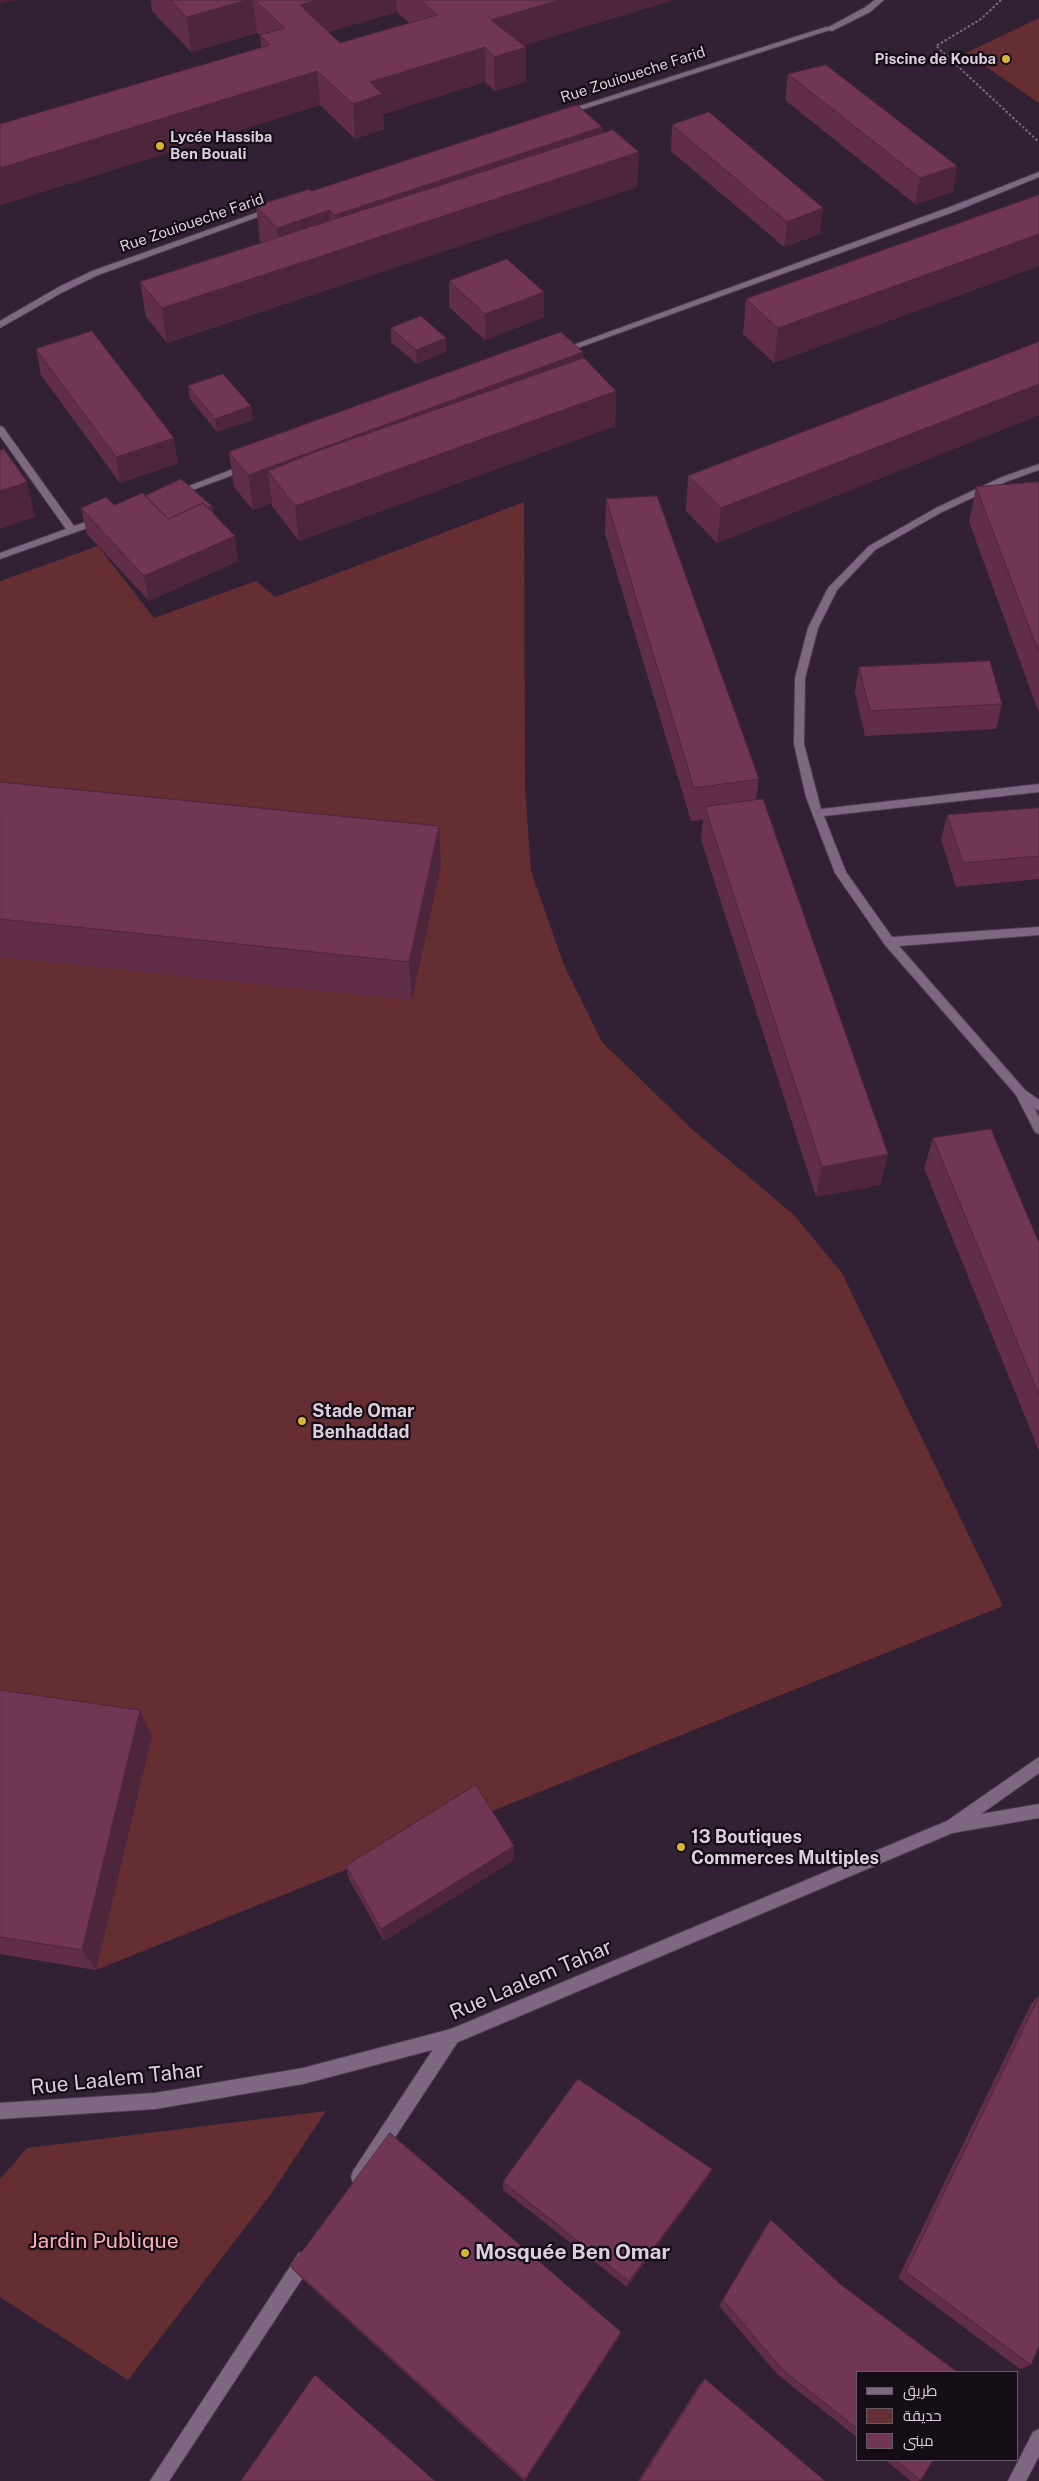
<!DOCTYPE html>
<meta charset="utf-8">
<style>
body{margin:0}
#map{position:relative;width:1039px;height:2481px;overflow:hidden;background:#322035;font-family:"Public Sans",Cairo,sans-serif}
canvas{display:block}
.legend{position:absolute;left:856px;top:2371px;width:162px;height:90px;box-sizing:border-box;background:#150d16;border:1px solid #655b66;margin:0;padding:6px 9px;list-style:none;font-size:15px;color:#dccfdd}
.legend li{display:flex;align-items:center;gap:10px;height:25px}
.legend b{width:25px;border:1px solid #655b66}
</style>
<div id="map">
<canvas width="1039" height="2481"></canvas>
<ul class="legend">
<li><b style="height:6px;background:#7e6881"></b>طريق</li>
<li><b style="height:14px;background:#642e33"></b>حديقة</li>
<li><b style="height:14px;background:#703654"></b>مبنى</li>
</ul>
</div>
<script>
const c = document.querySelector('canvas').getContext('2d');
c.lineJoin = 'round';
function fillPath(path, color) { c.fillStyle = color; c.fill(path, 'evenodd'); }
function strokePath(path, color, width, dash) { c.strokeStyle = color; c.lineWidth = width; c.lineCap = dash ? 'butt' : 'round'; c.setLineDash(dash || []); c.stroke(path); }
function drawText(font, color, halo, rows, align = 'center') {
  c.font = font + ' "Public Sans",sans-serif'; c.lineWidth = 4.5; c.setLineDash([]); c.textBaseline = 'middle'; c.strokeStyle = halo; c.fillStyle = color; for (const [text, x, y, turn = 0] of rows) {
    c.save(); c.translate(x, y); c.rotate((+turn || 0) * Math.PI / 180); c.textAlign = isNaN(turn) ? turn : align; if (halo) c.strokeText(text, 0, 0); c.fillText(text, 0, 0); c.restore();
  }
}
fillPath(new Path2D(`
 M1039 18V103L966 53Z
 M524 502 525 787 531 871 564 965 602 1042 693 1130 794 1215 842 1273 1003 1606 96 1970 0 1954V581L98 546 154 618 256 581 275 597Z
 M326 2111 271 2194 128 2380 0 2297V2179L27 2148Z`), '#642e33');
const service = new Path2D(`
 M875 0H884L870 12 832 31 825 29 864 8Z
 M1021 1088 1025 1090 1039 1117V1134L1035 1132 1015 1093Z`);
const minor = new Path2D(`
 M826 27 833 29 568 114 561 112Z
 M1039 172V177L956 211 564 353 557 351 950 207Z
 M270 208 277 210 98 275 63 292 0 328V321L57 288 92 271Z
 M0 426 3 427 74 526 101 517 106 520 104 522 0 559V553L66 529 0 436Z
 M246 464 251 467 249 469 179 495H173L171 493Z
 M1039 464V470L1008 481 942 512 875 550 837 590 818 628 805 678 804 744 821 809 1039 784V792L824 816 846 872 892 937 1039 927V935L899 946 1025 1090 1039 1100V1111L1017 1096 885 945 835 873 806 797 794 744 795 678 808 628 828 588 869 546 936 508 1002 477Z
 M1039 1804V1818L952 1833 947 1831 945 1826 947 1821 952 1819Z
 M451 2029 457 2031 459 2037 457 2043 365 2183 359 2185 353 2183 351 2177 353 2171 445 2031Z
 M305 2251 311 2253 313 2259 311 2265 169 2481H150L299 2253Z
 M1039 2429V2456L1026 2481H1008L1033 2432Z`);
const secondary = new Path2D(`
 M1039 1757V1773L957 1831 451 2045 303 2084 155 2109 0 2119V2103L155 2093 303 2068 451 2029 947 1821Z`);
strokePath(service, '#4c3c4e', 2);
strokePath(minor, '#4c3c4e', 2);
strokePath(secondary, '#4c3c4e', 2);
strokePath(new Path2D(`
 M1001 0 981 19 936 46 1039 142`), '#7b6b7d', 2, [2.5, 2]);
fillPath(service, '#7e6881');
fillPath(minor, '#7e6881');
fillPath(secondary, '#7e6881');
fillPath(new Path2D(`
 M151 0H674L523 45 526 82 495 91 485 82 383 114 384 129 355 139 320 105 1 205 0 204V124L261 48 260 35 257 33 191 52 152 11ZM397 12 409 23 340 43 328 32Z
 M788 74 957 166 953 192 915 204 785 100Z
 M672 125 820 234 784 247 671 151Z
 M602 133 639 152 637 187 167 343 146 317 140 282 262 243 260 241 256 206 311 191Z
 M1039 195V266L774 363 743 334 746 299Z
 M449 281 544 292V317L485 340 449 307Z
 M391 328 447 351 417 364 391 342Z
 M1039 342V415L717 543 686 511 688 476Z
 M36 349 178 463 120 483 41 375Z
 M583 352 582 359 616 391 615 426 299 541 272 506V503L253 510 234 487 229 452Z
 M188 386 253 420 217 432 190 399Z
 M1039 482V713L969 522 976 487Z
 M145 496 212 506 214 515 238 561 149 601 87 534 81 508 114 505Z
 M606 499 759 779 756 800 888 1154 880 1185 816 1197 701 840 703 820 691 821 605 534Z
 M859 667 1002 704 996 729 865 736 855 692Z
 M0 782 439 826 441 865 412 1000 0 957Z
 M1039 808V879L956 887 941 840 947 815Z
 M933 1138 1039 1243V1451L924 1168Z
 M0 1690 140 1710 152 1736 96 1970 0 1954Z
 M514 1860 384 1941 349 1879 346 1866Z
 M1039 1995V2346L1031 2365 1020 2369 898 2278 1031 2004Z
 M708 2177 627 2287 503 2190V2182Z
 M771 2220 858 2372V2438L778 2375 719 2306 765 2227Z
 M291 2267 618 2339 525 2481H524L298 2275Z
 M705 2379 825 2481H638L699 2385Z
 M885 2460H933L921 2480 917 2481H911Z`), '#602e48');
fillPath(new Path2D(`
 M0 0H17L0 3Z
 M247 0H253L257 33 191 52 187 17Z
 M317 0H396L397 12 303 39 300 5Z
 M560 0H674L492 55 491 20Z
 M485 47V82L383 114 384 129 355 139 353 104 370 82Z
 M526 47V82L495 91 494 57Z
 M317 71 320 105 1 205 0 200V168Z
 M602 127 601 162 338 250 335 215Z
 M639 152 637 187 167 343 162 308Z
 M957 166 953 192 915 204 920 178Z
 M823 208 820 234 784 247 787 222Z
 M330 210 333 245 280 263 277 228Z
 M1039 234V266L774 363 778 328Z
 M544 292V317L485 340V314Z
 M446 338 447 351 417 364 416 350Z
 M583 352 582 387 268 471 272 503 253 510 248 475Z
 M1039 384V415L717 543 721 508Z
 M616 391 615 426 299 541 295 506Z
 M251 406 253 420 217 432 215 419Z
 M174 438 178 463 120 483 116 457Z
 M27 482 35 517 0 529V491Z
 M212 506 214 519 174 524Z
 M235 536 238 561 149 601 144 576Z
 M439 826 441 865 412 1000 409 962Z
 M888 1154 880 1185 816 1197 822 1167Z
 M140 1710 152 1736 96 1970 82 1950Z
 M514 1846V1860L384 1941 381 1929Z
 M712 2169 708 2177 627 2287 629 2281Z
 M621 2332 618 2339 525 2481V2479Z`), '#4e263b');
const building = new Path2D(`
 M170 0H247L187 17Z
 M255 0H317L300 5 340 43 437 15 420 0H560L491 20 526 47 494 57 485 47 370 82 382 94 353 104 317 71 0 168V124L270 45 260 35 284 28Z
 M826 65 957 166 920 178 788 74Z
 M577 105 602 127 335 215 330 210 277 228 256 206 309 189 311 191Z
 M709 112 823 208 787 222 672 125Z
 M613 130 639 152 162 308 140 282Z
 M1039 195V234L778 328 746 299Z
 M507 259 544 292 485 314 449 281Z
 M421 316 446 338 416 350 391 328Z
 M92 331 174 438 116 457 36 349Z
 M561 332 583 352 248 475 229 452Z
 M1039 342V384L721 508 688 476Z
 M584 358 616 391 295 506 268 471 318 451Z
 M223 374 251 406 215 419 188 386Z
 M4 449 27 482 0 491V450Z
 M181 479 212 506 207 508 203 503 168 519 145 496Z
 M1039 482V653L976 487Z
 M143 493 168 519 203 503 235 536 144 576 81 508 106 497 114 505Z
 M657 496 759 779 694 788 606 499Z
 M990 661 1002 704 870 711 859 667Z
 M0 782 439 826 409 962 0 919Z
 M763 799 888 1154 822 1167 705 807Z
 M1039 808V856L963 863 947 815Z
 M991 1129 1039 1243V1395L933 1138Z
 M0 1690 140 1710 82 1950 0 1937Z
 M476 1785 514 1846 381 1929 346 1866Z
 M1039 1997V2346L1031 2365 906 2272Z
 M578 2079 712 2169 629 2281 503 2182Z
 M390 2133 621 2332 525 2479 291 2267Z
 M771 2220 840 2284 957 2372H858V2429L784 2371 723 2300Z
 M315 2375 435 2481H241Z
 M705 2379 825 2481H640Z
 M896 2460H933L921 2480Z`);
fillPath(building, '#703654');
strokePath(building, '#4e263b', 1);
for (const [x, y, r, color] of [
 [1006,59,5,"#d5b534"],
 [160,146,5,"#d5b534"],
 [302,1421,5,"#d5b534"],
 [681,1847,5,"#d5b534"],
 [465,2253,5,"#d5b534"]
]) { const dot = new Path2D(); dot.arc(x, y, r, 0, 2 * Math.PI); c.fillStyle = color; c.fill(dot); strokePath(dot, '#150d16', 2); }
drawText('bold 15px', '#dccfdd', '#150d16', [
 ["Piscine de Kouba",996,59],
 ["Lycée Hassiba",170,137,"left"],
 ["Ben Bouali",170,154,"left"]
], 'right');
drawText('15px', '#dccfdd', '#150d16', [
 ["Rue Zouioueche Farid",633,75,-18],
 ["Rue Zouioueche Farid",192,223,-19]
]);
drawText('bold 18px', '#dccfdd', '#150d16', [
 ["Stade Omar",312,1411],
 ["Benhaddad",312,1432],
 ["13 Boutiques",691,1837],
 ["Commerces Multiples",691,1858]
], 'left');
drawText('21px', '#dccfdd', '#150d16', [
 ["Rue Laalem Tahar",531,1980,-23],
 ["Rue Laalem Tahar",117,2079,-6]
]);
drawText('21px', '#ffaeb3', '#150d16', [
 ["Jardin Publique",104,2242]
]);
drawText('bold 21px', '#dccfdd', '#150d16', [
 ["Mosquée Ben Omar",475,2253]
], 'left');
</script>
